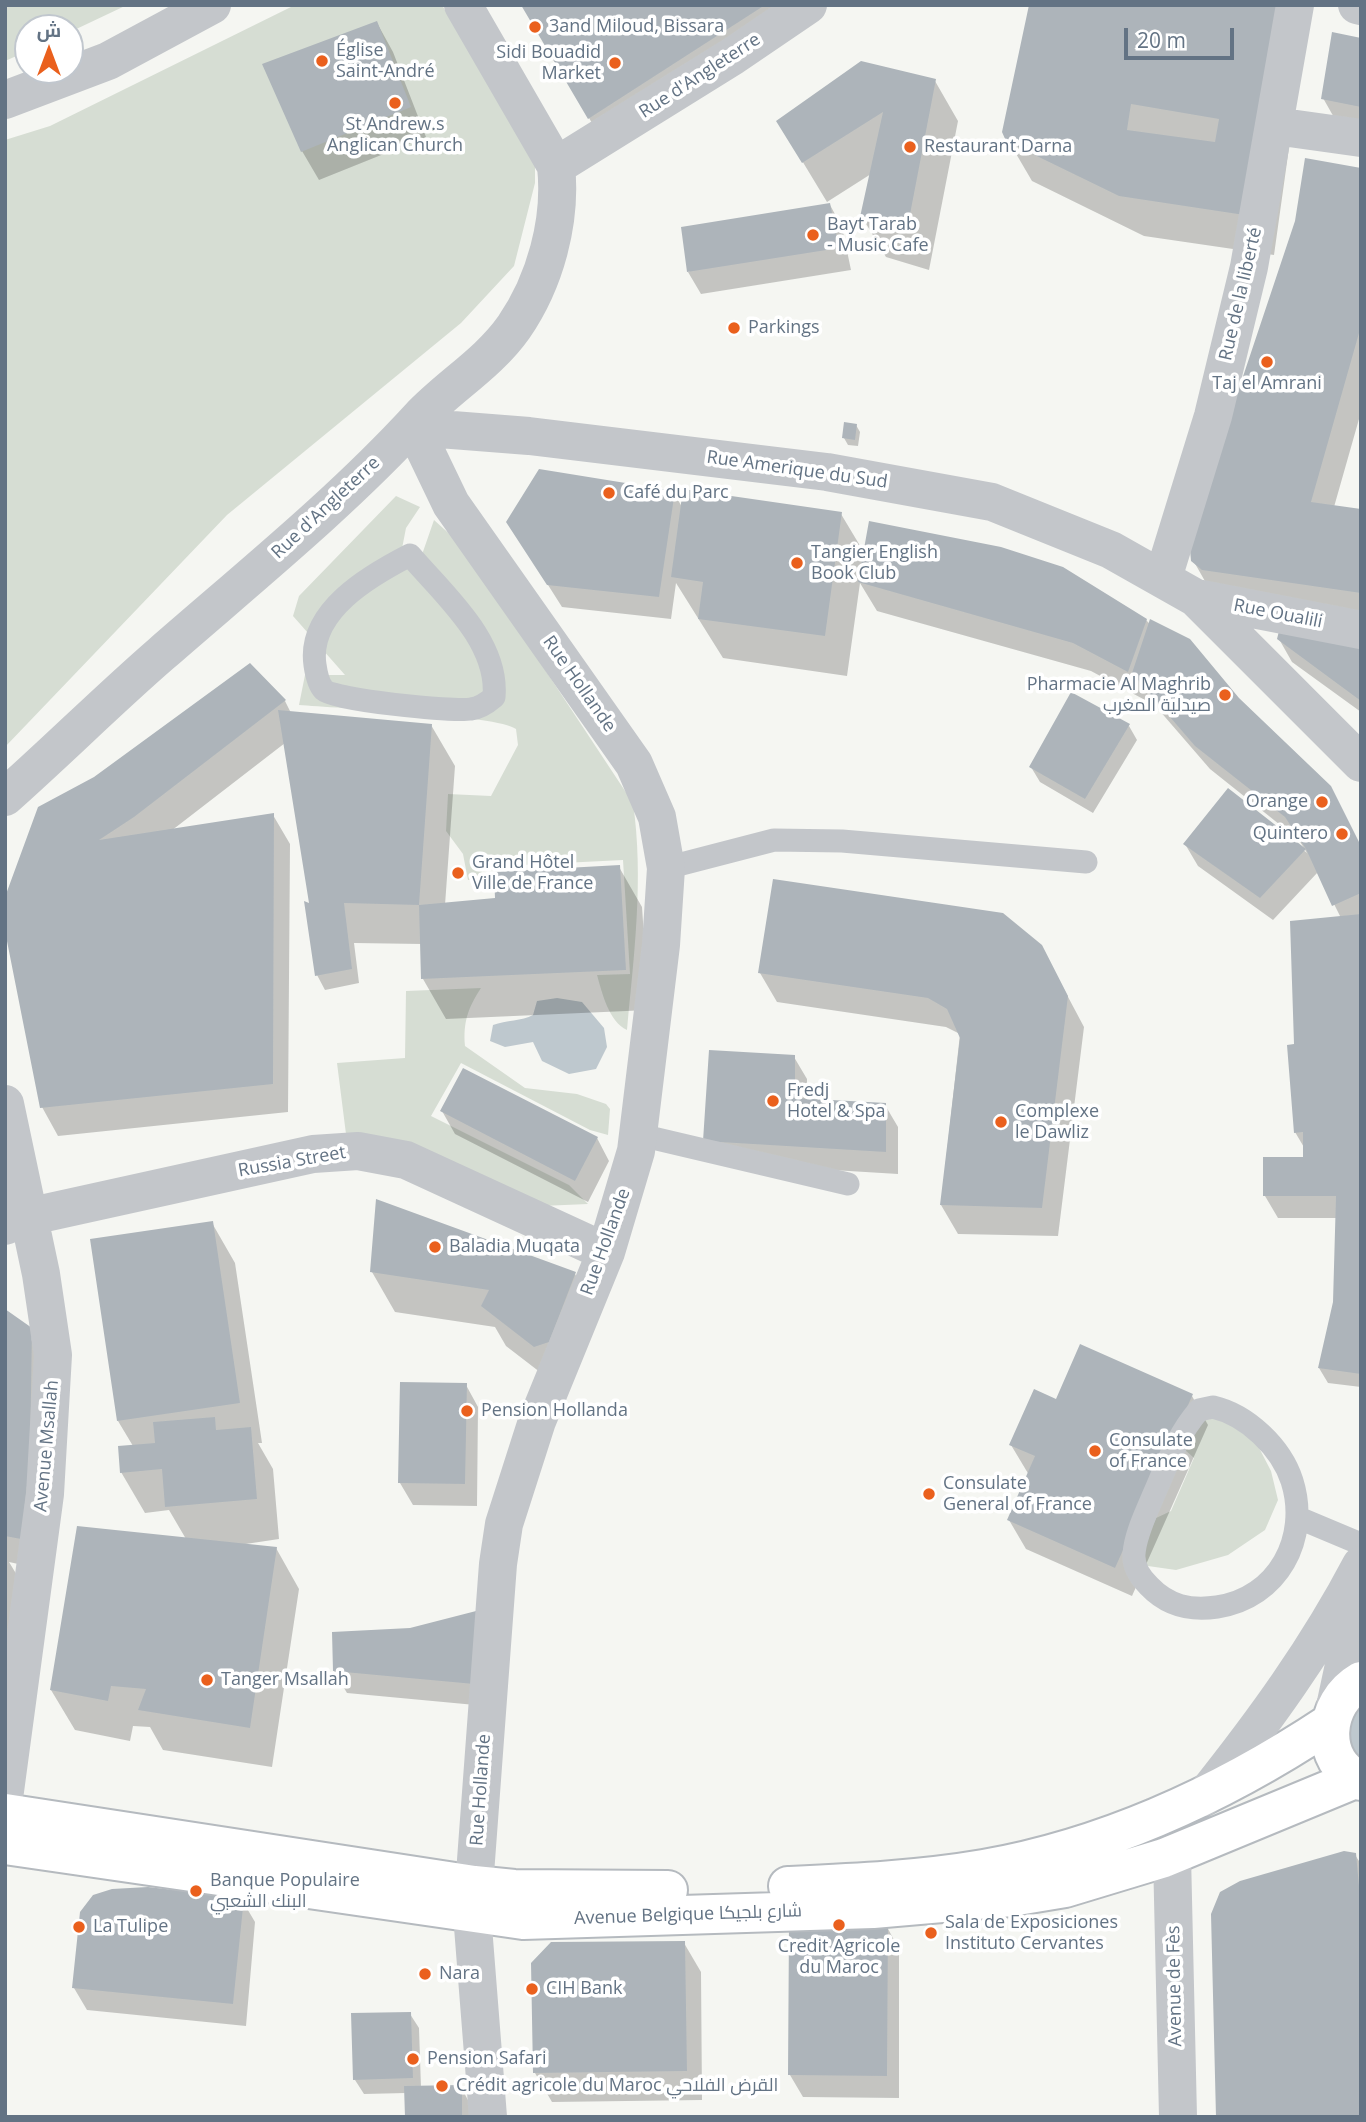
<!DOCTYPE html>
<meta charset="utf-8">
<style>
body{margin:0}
#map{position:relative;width:1366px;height:2122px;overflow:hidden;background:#f5f6f2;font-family:"Open Sans",Cairo,sans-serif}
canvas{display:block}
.frame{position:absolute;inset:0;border:7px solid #637384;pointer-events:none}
.north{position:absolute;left:14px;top:14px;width:70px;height:70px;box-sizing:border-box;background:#fff;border:2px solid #c1c7ce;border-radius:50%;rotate:0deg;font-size:19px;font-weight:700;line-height:28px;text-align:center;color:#637384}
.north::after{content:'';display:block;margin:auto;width:24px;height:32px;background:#ea601d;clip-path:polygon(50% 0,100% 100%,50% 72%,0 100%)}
.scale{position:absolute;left:1124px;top:28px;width:110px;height:32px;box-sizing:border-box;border:4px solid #637384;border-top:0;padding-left:9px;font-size:21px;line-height:24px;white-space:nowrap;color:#637384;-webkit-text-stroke:5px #fff;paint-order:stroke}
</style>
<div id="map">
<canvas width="1366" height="2122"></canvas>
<div class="frame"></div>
<div class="north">ش</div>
<div class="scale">20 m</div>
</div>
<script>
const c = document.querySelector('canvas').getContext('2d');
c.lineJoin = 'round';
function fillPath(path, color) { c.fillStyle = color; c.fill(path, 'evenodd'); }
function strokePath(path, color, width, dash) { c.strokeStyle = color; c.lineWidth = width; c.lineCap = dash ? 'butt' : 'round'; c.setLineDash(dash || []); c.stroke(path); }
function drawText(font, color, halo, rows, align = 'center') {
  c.font = font + ' "Open Sans",Cairo,sans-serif'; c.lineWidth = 7; c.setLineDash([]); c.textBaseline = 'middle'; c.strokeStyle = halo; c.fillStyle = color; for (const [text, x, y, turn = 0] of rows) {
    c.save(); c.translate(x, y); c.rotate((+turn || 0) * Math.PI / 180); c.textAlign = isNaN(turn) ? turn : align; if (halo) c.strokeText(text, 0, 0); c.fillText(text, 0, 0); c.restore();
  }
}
fillPath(new Path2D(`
 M5 5H127L70 32V28H28V51L5 61Z
 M295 5H442L535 160V183L514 266 461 323 227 515 5 747V140L50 126Z
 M396 496 420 507 406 528 399 564 417 569 434 520 464 547 633 803C644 879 634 955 627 1030 609 1022 602 993 597 975L630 974 623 860 482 867 481 880H468L463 854 446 831 448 794 491 796 518 745 516 729C498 715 334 708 299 705L305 675H345L293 616 299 596Z
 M481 988C468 1008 463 1022 465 1046L525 1088 577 1094 606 1104 610 1109 608 1135 590 1130 461 1063 431 1116 569 1185 588 1204 541 1206 347 1142 337 1063 405 1058 406 991Z
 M1220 1418 1256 1442 1271 1471 1278 1500 1265 1530 1228 1555 1176 1570 1148 1566 1140 1556 1156 1518 1171 1511 1194 1458 1185 1450 1201 1420Z`), '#d6ddd3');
fillPath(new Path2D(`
 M557 998 582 1002 604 1028 607 1047 596 1069 569 1074 542 1061 533 1042 505 1047 490 1041 493 1025C506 1020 522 1021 533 1015L537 1001Z
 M1361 1697V1762L1353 1755 1346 1718Z`), '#bec8ce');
fillPath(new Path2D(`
 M523 5H826L606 147Z
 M1309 5 1274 255 1144 236 1032 181 1008 140Z
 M377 23 393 52 426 137 319 180 302 151Z
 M1361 40V126L1336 121 1323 98Z
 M935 81 958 121 929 270 886 257 862 217 871 174 827 202 778 121Z
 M1361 170V412L1334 507 1361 511V613L1206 583 1193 560Z
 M830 205 842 227 851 270 701 294 688 272Z
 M856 425 860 432 858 446 848 445 844 438Z
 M674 493 682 507 841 514 865 554 1146 620 1361 846V1387L1328 1383 1319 1368 1335 1302 1337 1218H1278L1265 1196 1305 1158V1149L1295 1132V1046L1341 918 1318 872 1273 920 1198 866 1185 844 1229 790 1307 853 1299 840 1210 769 1146 695 1145 700 1091 671 877 611 860 583 847 676 723 658 676 583 671 619 562 607 508 522Z
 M1279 639 1361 646V712L1292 662Z
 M249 665 285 701 291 713 431 725 455 766 445 905 496 900 619 867 642 907 649 1010 446 1019 423 979 422 944 354 943 359 983 325 990 317 975 306 903H311L285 743 171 831 273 815 290 844 288 1112 58 1136 42 1107 95 778Z
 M1129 726 1137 740 1093 813 1040 782 1031 767Z
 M1041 946 1084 1027 1058 1236 958 1234 941 1205 960 1034 946 1027 777 1002 760 973Z
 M794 1057 807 1079V1101L885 1105 898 1127V1174L718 1163 705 1140Z
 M442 1111 597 1138 609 1161 588 1202 455 1134Z
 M212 1223 235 1263 262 1443H258L273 1469 279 1539 239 1545 276 1548 299 1589 272 1767 163 1750 150 1727 133 1726 130 1741 75 1730 51 1690 186 1539 169 1510 145 1513 121 1472 133 1446 118 1421Z
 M372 1272 575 1274 598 1314 558 1386 506 1346 495 1327 395 1312Z
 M5 1311 48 1359 37 1568 9 1562 32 1600 5 1764Z
 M466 1385 478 1407 477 1506 413 1505 400 1483Z
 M1192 1396 1208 1425 1132 1596 1026 1549 1009 1520 1029 1475 1011 1445 1057 1401Z
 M479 1612 486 1706 347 1693 334 1671 411 1630Z
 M1355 1855 1361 1864V2117Z
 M242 1900 255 1922 246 2026 87 2010 74 1988Z
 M887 1927 899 1949V2098L803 2097 790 2075Z
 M684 1943 701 1972 702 2100 552 2102 535 2073Z
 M410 2014 419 2028 421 2088 461 2087 469 2102V2117H407L406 2093 364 2094 355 2080Z`), '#0003');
fillPath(new Path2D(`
 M521 5H765L588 119Z
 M1029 5H1282L1251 216 1119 196 1006 141 1002 132ZM1131 104 1219 119 1215 142 1127 130Z
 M377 21 411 107 301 152 262 64Z
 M1332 32 1361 38V107L1321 99Z
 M861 61 936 79 907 230 860 217 883 112 802 163 776 121Z
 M1305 158 1361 168V326L1311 502 1361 509V593L1202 570 1191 561 1189 538 1295 221Z
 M830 203 839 248 687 272 681 227Z
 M844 422 857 424 855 440 842 438Z
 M539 469 675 491 659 597 547 585 506 522Z
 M683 489 842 512 825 636 698 619 703 582 671 577Z
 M869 521 1001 547 1063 567 1147 619 1128 672 1073 643 858 582Z
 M1150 619 1190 639 1239 698 1331 786 1361 846V893L1332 906 1306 849 1260 898 1183 844 1228 788 1306 849 1285 817 1195 746 1132 673Z
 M1279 631 1361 645V701L1277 639Z
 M250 663 286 700 134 817 99 840 274 813 273 1084 40 1108 5 931V897L38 807 94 777Z
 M1071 692 1130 724 1085 799 1029 767Z
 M278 710 432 724 419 905 344 903 352 969 315 976 304 901 309 903Z
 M620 865 626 970 421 979 419 905 495 898 494 872Z
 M773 879 1003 913 1042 945 1068 996 1042 1208 940 1205 960 1038 947 1009 928 998 758 973Z
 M1361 914V1374L1318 1368 1333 1302 1336 1196H1263V1157H1303V1132L1294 1133 1287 1045 1294 1044 1290 921Z
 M709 1050 795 1055V1098L886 1103V1152L703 1141Z
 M463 1068 598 1137 575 1181 440 1111Z
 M376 1199 576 1272 549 1342 534 1347 481 1306 489 1290 370 1272Z
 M213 1221 240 1403 117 1421 90 1239Z
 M5 1309 32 1328 30 1459 21 1539 5 1536Z
 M1080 1344 1193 1394 1115 1568 1007 1520 1035 1456 1009 1445 1034 1389 1056 1399Z
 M400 1382 467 1383 465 1484 398 1483Z
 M215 1417 216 1430 251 1427 257 1499 165 1507 162 1469 120 1473 118 1446 155 1443 153 1422Z
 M77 1526 277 1547 250 1728 138 1710 146 1689 111 1686 108 1701 50 1690Z
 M480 1610 474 1684 333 1671 332 1632 410 1628Z
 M1344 1851 1356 1853 1361 1908V2117H1216L1211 1914 1220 1892 1240 1881Z
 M148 1887 244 1898 233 2004 72 1988 80 1912 93 1895 112 1889Z
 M789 1925H888L887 2076 788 2075Z
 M685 1941 687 2071 533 2073 531 1963 551 1942Z
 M411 2012 413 2078 353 2080 351 2013Z
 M462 2085V2117H405L404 2086Z`), '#adb4ba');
const secondary = new Path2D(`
 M1361 1681C1323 1703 1317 1761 1361 1781
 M5 1813 474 1885 514 1889 668 1890
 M5 1845 523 1920 873 1909 1011 1897 1065 1888 1164 1858 1355 1779
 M788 1886C853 1883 920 1880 984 1869 1108 1847 1226 1792 1330 1723`);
strokePath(secondary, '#b5babf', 42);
strokePath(new Path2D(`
 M410 555C443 594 499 641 494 697 487 703 480 708 471 709 453 712 334 700 324 690 318 684 316 672 315 665 307 611 371 575 410 555Z
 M666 868 774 840 842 841 1086 862
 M640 1135 848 1184
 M1213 1407C1247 1415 1281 1447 1292 1481 1310 1538 1278 1598 1217 1607 1190 1611 1168 1606 1149 1586 1141 1578 1133 1567 1134 1554 1135 1535 1147 1511 1154 1494 1167 1464 1178 1434 1199 1410Z
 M1299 1518 1361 1544`), '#c3c6ca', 23);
strokePath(new Path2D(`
 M1357 5 1361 6
 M5 100 108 61 212 5
 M1275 126 1361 138
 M556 166 733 56 808 5
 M414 427 451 504 634 764 657 817 666 868 661 945 636 1151 606 1252 537 1421 504 1524 498 1564 472 1914 488 2117
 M414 427 529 436 827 472 992 502 1111 550 1196 598 1361 763
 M1163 578 1213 416 1249 267 1295 5
 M1196 598 1361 630
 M5 797C58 750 108 700 161 654 248 578 341 503 419 418 449 386 488 364 514 327 545 282 562 221 556 166L463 5
 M5 1104 41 1274 53 1355 45 1494 5 1791
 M5 1226 27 1217 313 1154 358 1151 406 1160 606 1252
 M1335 1707 1360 1590
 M1204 1797C1263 1723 1317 1649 1361 1565`), '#c3c6ca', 38);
strokePath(new Path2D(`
 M1172 1855 1178 2117`), '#c3c6ca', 38);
strokePath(secondary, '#fff', 38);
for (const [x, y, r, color] of [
 [535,27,7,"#ea601d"],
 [322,61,7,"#ea601d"],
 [615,63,7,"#ea601d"],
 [395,103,7,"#ea601d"],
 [910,147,7,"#ea601d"],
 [813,235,7,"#ea601d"],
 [734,328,7,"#ea601d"],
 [1267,362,7,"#ea601d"],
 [609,493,7,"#ea601d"],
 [797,563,7,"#ea601d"],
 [1225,695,7,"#ea601d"],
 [1322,802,7,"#ea601d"],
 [1342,834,7,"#ea601d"],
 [458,873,7,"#ea601d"],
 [773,1101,7,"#ea601d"],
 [1001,1122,7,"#ea601d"],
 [435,1247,7,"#ea601d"],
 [467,1411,7,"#ea601d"],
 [1095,1451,7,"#ea601d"],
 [929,1494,7,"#ea601d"],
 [207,1680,7,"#ea601d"],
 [196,1891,7,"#ea601d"],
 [839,1925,7,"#ea601d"],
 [79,1927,7,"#ea601d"],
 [931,1933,7,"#ea601d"],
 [425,1974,7,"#ea601d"],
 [532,1989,7,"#ea601d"],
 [413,2059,7,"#ea601d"],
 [442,2086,7,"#ea601d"]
]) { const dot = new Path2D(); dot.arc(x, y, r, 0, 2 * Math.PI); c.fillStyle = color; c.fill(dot); strokePath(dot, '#fff', 2.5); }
drawText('18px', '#637384', '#fff', [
 ["3and Miloud, Bissara",549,27],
 ["Église",336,51],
 ["Saint-André",336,72],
 ["Sidi Bouadid",601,53,"right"],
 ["Market",601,74,"right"],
 ["St Andrew.s",395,125,"center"],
 ["Anglican Church",395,146,"center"],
 ["Restaurant Darna",924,147],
 ["Bayt Tarab",827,225],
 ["- Music Cafe",827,246],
 ["Parkings",748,328],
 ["Taj el Amrani",1267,384,"center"],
 ["Café du Parc",623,493],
 ["Tangier English",811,553],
 ["Book Club",811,574],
 ["Pharmacie Al Maghrib",1211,685,"right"],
 ["صيدلية المغرب",1211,706,"right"],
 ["Orange",1308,802,"right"],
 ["Quintero",1328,834,"right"],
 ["Grand Hôtel",472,863],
 ["Ville de France",472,884],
 ["Fredj",787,1091],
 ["Hotel & Spa",787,1112],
 ["Complexe",1015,1112],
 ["le Dawliz",1015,1133],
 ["Baladia Muqata",449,1247],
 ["Pension Hollanda",481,1411],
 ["Consulate",1109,1441],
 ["of France",1109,1462],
 ["Consulate",943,1484],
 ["General of France",943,1505],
 ["Tanger Msallah",221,1680],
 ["Banque Populaire",210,1881],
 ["البنك الشعبي",210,1902],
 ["Sala de Exposiciones",945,1923],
 ["Instituto Cervantes",945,1944],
 ["La Tulipe",93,1927],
 ["Credit Agricole",839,1947,"center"],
 ["du Maroc",839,1968,"center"],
 ["Nara",439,1974],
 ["CIH Bank",546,1989],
 ["Pension Safari",427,2059],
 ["Crédit agricole du Maroc القرض الفلاحي",456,2086]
], 'left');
drawText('18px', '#637384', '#fff', [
 ["Rue d'Angleterre",700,76,-33],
 ["Rue de la liberté",1241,294,-77],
 ["Rue Amerique du Sud",797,470,8],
 ["Rue d'Angleterre",326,508,-43],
 ["Rue Oualili",1278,614,11],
 ["Rue Hollande",579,684,55],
 ["Russia Street",292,1162,-10],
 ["Rue Hollande",606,1242,-70],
 ["Avenue Msallah",47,1446,-85],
 ["Rue Hollande",481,1790,-86],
 ["Avenue Belgique شارع بلجيكا",688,1915,-2],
 ["Avenue de Fès",1175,1986,-91]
]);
</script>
